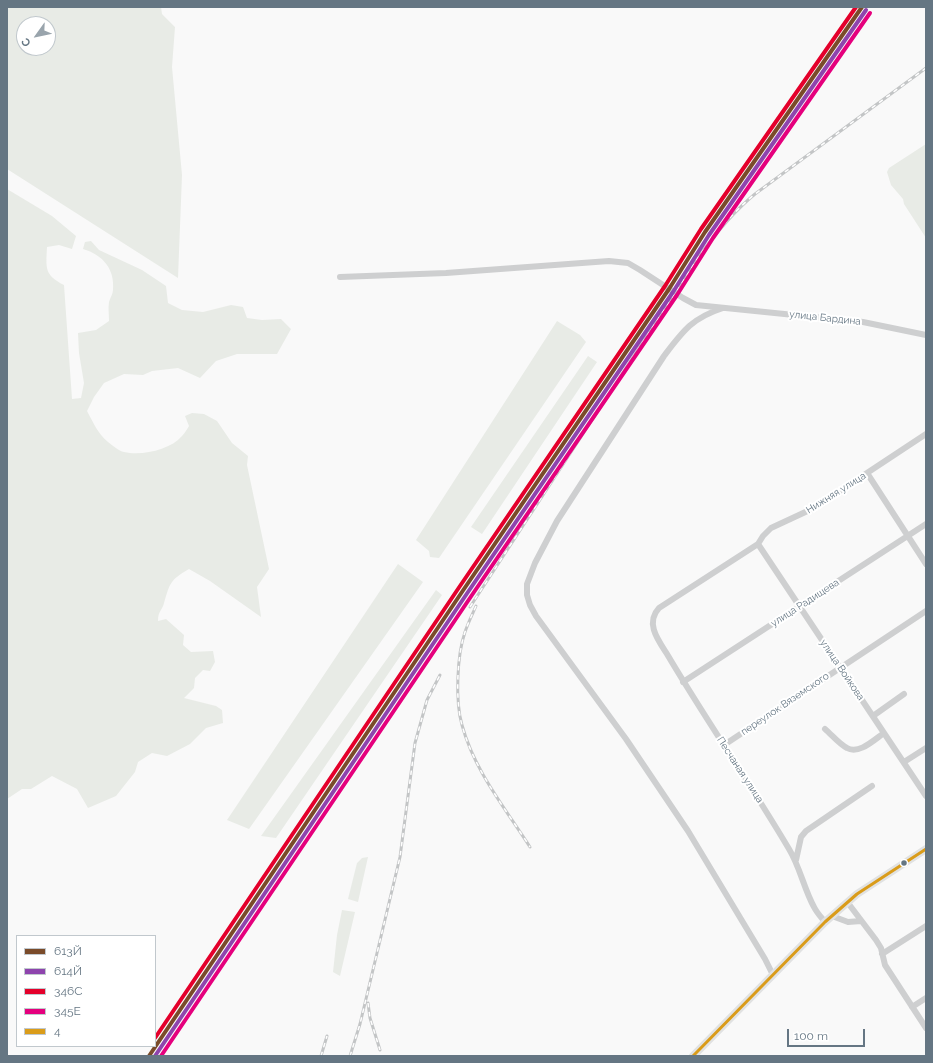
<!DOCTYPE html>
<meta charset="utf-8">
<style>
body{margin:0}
#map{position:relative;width:933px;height:1063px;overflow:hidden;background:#f9f9f9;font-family:Raleway,sans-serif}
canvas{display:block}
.frame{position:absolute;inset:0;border:8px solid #657683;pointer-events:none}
.legend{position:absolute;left:16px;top:935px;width:140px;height:112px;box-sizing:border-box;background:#fff;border:1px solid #c1c8cd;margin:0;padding:5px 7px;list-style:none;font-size:12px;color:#657683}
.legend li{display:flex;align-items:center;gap:8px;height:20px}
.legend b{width:20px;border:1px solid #c1c8cd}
.north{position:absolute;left:16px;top:16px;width:40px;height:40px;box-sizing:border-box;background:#fff;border:1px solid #c1c8cd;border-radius:50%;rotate:237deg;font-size:11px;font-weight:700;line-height:16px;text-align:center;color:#657683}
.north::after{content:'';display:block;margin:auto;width:14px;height:18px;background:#99a4ac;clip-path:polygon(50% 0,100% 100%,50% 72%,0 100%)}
.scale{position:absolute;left:787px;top:1029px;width:78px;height:18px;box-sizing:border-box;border:2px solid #657683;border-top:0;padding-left:5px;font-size:12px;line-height:14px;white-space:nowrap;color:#657683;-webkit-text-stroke:3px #fff;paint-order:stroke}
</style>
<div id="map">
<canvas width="933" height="1063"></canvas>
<div class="frame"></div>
<ul class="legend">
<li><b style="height:5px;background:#7a4b2a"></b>613Й</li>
<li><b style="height:5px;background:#8e44ad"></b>614Й</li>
<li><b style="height:5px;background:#e4002b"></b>346С</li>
<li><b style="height:5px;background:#e5007d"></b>345Е</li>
<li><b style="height:5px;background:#da9c1a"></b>4</li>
</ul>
<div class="north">С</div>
<div class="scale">100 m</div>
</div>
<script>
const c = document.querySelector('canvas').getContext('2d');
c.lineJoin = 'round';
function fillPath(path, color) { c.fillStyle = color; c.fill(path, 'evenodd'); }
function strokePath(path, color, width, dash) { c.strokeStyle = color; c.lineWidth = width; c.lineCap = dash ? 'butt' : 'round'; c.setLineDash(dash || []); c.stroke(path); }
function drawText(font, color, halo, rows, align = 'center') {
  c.font = font + ' Raleway,sans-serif'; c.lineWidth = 4; c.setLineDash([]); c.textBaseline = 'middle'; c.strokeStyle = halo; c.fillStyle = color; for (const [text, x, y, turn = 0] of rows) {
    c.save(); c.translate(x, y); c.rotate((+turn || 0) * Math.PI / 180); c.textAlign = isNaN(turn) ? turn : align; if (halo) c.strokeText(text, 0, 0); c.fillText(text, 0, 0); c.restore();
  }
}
fillPath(new Path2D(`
 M7 7H161L162 14 175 27 172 67 182 175 178 278 7 169ZM24 24H48V48H24Z
 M926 144V238L904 204 903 199 891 185 887 172 889 168Z
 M7 189 52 216 76 236 72 249 59 245 47 247C46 268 44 275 64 285L72 399 81 398 84 383 79 353 78 333 96 330 109 321C109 315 108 308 109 302 110 298 113 294 113 290 115 269 103 255 83 249L85 242 91 241 99 250 142 270 166 286 168 303 182 310 203 312 231 305 243 307 247 318 262 320 281 319 291 329 277 354H237L216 361 200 378 178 368 152 371 143 375 124 374 104 383 94 397 87 411C93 422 98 434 108 442 112 445 119 451 124 452 142 456 170 450 182 436 185 433 187 429 189 426L185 416 192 413 204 414 217 421 232 443 248 456 247 465 269 569 257 587 261 617 210 581 189 569C170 580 170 583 164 603 162 611 158 611 158 621L166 619 184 635 183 645 191 652 213 651 215 662 210 671 203 670 195 678 194 688 184 698 216 706 222 710 223 723 206 728 190 744 167 756 152 753 138 762 135 772 116 796 88 808 77 789 52 776 31 789H22L7 799Z
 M557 321 580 335 586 342 439 558 430 557 429 551 416 540Z
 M588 356 597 362 482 534 471 527Z
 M398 564 423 582 249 829 227 820Z
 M436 590 442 595 276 838 261 836Z
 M368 857 358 902 348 899 357 863 362 858Z
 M342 910 355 912 340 976 333 972 337 935Z`), '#e8ebe6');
strokePath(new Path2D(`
 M340 277 446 273 609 261 628 263 640 270 683 298 696 305 863 322 926 335
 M723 308C692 318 683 331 664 356L557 521 535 563 527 584V595L530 605 536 616 626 739 688 831 765 959 773 975
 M867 473 926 564
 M758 544 926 796
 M683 682 926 524
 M873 716 904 694
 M825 729C832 735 839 744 847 748 859 755 875 739 884 733
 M724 745 926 611
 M904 762 926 748
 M796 860 801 837 806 831 872 786
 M848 903 876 940 881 948 885 965 926 1028
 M832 916 848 922 861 921
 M825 922C821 917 817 913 814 907 804 889 800 867 789 849 750 783 706 720 667 654 658 640 645 623 659 608L758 544 763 536 771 528 814 508 926 434
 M882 954 926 926
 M912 1007 926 998`), '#cecfd0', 6);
strokePath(new Path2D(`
 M693 1056 825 922 857 894 926 849`), '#e1e2e2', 8);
const rail = new Path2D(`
 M476 606C472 615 468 623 465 632 457 655 455 701 462 725 474 770 505 808 530 847
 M470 607 699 256C716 233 733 212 755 194L926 68
 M368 1003 370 1018 380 1050
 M321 1056 327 1036
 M350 1056 360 1024 400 857 415 743 427 700 440 675`);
strokePath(rail, '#c3c5c6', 3);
strokePath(rail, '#fff', 1.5, [4.5]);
strokePath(new Path2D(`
 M693 1056 825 922 857 894 926 849`), '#da9c1a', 3);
strokePath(new Path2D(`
 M149 1056 464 589 669 289 705 232 862 7`), '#7a4b2a', 4);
strokePath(new Path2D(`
 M155 1056 468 592 673 292 709 235 866 10`), '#8e44ad', 4);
strokePath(new Path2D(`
 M155 1038 460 586 665 286 701 229 856 7`), '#e4002b', 4);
strokePath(new Path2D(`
 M161 1056 472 595 677 295 713 238 870 13`), '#e5007d', 4);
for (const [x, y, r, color] of [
 [904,863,3.5,"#657683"]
]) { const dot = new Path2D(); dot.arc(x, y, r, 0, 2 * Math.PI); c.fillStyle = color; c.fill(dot); strokePath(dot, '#fff', 1.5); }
drawText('10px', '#657683', '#fff', [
 ["улица Бардина",825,318,6],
 ["Нижняя улица",836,493,-32],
 ["улица Радищева",805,603,-33],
 ["улица Войкова",842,670,56],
 ["переулок Вяземского",785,704,-34],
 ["Песчаная улица",740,770,57]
]);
</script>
